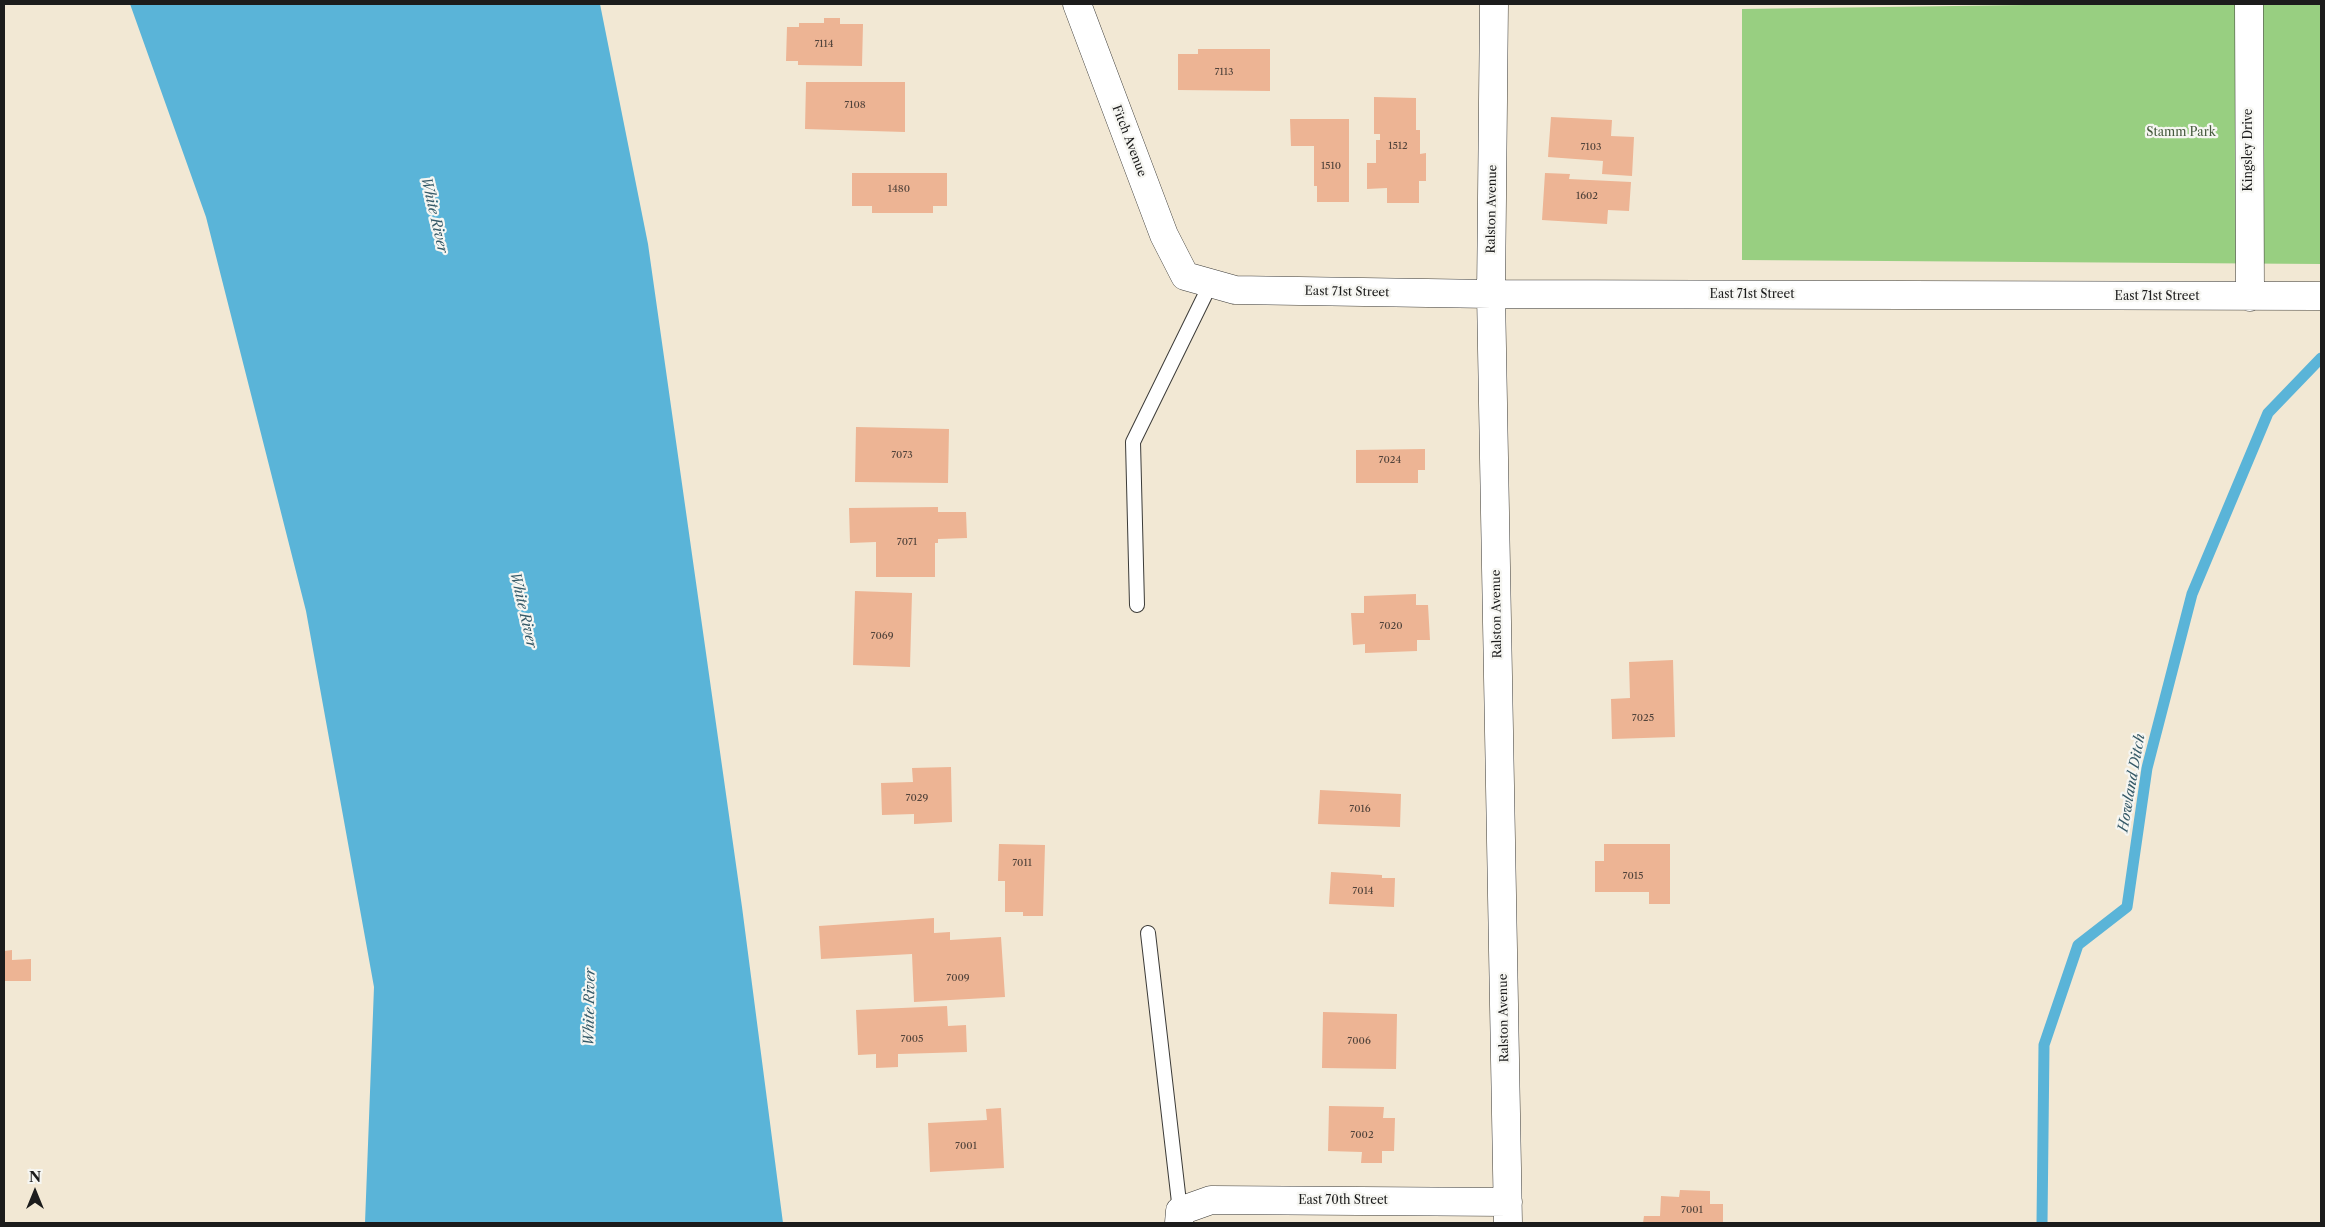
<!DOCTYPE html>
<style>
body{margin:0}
#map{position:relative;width:2325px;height:1227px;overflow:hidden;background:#f2e8d4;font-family:"Libre Caslon Text",serif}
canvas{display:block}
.frame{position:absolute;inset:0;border:5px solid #1c1c1c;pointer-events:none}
.north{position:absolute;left:10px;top:1167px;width:50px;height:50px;-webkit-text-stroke:4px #f6f6f2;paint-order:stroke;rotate:0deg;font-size:14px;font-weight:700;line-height:20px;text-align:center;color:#1c1c1c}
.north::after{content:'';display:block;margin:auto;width:18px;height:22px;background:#1c1c1c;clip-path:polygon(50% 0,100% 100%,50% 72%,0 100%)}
</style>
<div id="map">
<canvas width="2325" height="1227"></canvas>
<div class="frame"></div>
<div class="north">N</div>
</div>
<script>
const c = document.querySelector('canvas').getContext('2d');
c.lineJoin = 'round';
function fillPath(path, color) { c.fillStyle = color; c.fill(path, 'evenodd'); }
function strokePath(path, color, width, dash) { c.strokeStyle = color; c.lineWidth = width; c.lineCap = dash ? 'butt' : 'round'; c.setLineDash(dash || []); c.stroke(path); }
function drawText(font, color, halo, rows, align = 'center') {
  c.font = font + ' "Libre Caslon Text",serif'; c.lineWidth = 4.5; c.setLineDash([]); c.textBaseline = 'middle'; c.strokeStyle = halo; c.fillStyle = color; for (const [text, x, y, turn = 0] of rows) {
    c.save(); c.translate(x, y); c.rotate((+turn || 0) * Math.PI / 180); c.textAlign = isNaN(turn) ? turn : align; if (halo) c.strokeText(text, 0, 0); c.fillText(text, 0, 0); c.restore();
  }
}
fillPath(new Path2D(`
 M2096 4H2321V264L1742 260V9Z`), '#98cf81');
fillPath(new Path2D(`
 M130 4H600L648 244 742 907 783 1223H365L374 987 306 611 206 217Z`), '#5ab4d8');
strokePath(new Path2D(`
 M2042 1223 2044 1045 2078 945 2127 907 2147 768 2192 594 2268 413 2321 358`), '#5ab4d8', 11);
fillPath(new Path2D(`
 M824 18H840V24H863L862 66 798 65V61H786L787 27H799V23H824Z
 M1198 49H1270V91L1178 90V54H1198Z
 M806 82H905V132L805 129Z
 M1374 97 1416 98V130H1420V154L1426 153V181H1419V203H1387V188L1367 189V163H1376V140H1380V134H1374Z
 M1551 117 1612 120 1611 136 1634 137 1632 176 1602 174 1603 161 1548 157Z
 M1290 119H1349V202H1317V186H1314V146H1291Z
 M852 173H947V206H933V213H872V206H852Z
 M1545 173 1570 174 1569 179 1631 182 1629 211 1608 210 1607 224 1542 220Z
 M856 427 949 429 948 483 855 482Z
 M1425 449V470H1418V483H1356V450Z
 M938 507V512H966L967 538 938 539V543H935V577H876V542L850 543 849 508Z
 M855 591 912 593 910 667 853 665Z
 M1416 594V605H1428L1430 640H1417V651L1365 653V644L1353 645 1351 613H1364V596Z
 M1673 660 1675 737 1612 739 1611 699 1630 698 1629 662Z
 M951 767 952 822 914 824V814L882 815 881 783 913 782 912 768Z
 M1320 790 1401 794 1400 827 1318 824Z
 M999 844 1045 845 1043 916H1023V912H1005V881H998Z
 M1604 844H1670V904H1649V892H1595V861H1604Z
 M1331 872 1382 875V878H1395L1394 907 1329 904Z
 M934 918V933L950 932V940L1001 937 1005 997 914 1002 912 954 821 959 819 926Z
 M12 950V960L31 959V981H4V951Z
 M947 1006 948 1026 966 1025 967 1052 898 1054V1067L876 1068V1054L858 1055 856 1010Z
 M1323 1012 1397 1014 1396 1069 1322 1068Z
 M1329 1106 1384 1107 1383 1118H1395L1394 1151H1382V1163H1361L1362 1152 1328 1151Z
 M1001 1108 1004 1168 930 1172 928 1123 987 1120 986 1109Z
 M1680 1190 1710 1191V1204H1723V1223H1643L1644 1216H1660L1661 1196 1679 1197Z`), '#edb494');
const lane = new Path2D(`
 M1137 605 1133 442 1211 283
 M1148 933 1180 1211`);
const street = new Path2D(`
 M1077 4 1164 235 1185 276 1235 290 1491 294 2321 296
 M1494 4 1491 294 1508 1223
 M2249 4 2250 297
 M1179 1223 1180 1211 1211 1200 1508 1202`);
strokePath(lane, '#3c3b38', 16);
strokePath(street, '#3c3b38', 29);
strokePath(lane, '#fff', 14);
strokePath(street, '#fff', 28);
drawText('10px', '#50423a', null, [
 ["7114",824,44],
 ["7113",1224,72],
 ["7108",855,105],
 ["1512",1398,146],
 ["7103",1591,147],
 ["1510",1331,166],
 ["1480",899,189],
 ["1602",1587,196],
 ["7073",902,455],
 ["7024",1390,460],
 ["7071",907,542],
 ["7020",1391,626],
 ["7069",882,636],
 ["7025",1643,718],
 ["7029",917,798],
 ["7016",1360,809],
 ["7011",1022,863],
 ["7015",1633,876],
 ["7014",1363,891],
 ["7009",958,978],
 ["7005",912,1039],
 ["7006",1359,1041],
 ["7002",1362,1135],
 ["7001",966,1146],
 ["7001",1692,1210]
]);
drawText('12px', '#475b3f', '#f6f6f2', [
 ["Stamm Park",2181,133]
]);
drawText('12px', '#1c1c1c', '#f6f6f2', [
 ["Fitch Avenue",1129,141,69],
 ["Kingsley Drive",2249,150,-90],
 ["Ralston Avenue",1492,209,-89],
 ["East 71st Street",1347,292,1],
 ["East 71st Street",1752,295],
 ["East 71st Street",2157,297],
 ["Ralston Avenue",1497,614,-91],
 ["Ralston Avenue",1504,1018,-91],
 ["East 70th Street",1343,1201]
]);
drawText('italic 14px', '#355967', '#f6f6f2', [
 ["White River",434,215,77],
 ["White River",523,610,77],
 ["Howland Ditch",2132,783,-80],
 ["White River",590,1007,-89]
]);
</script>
